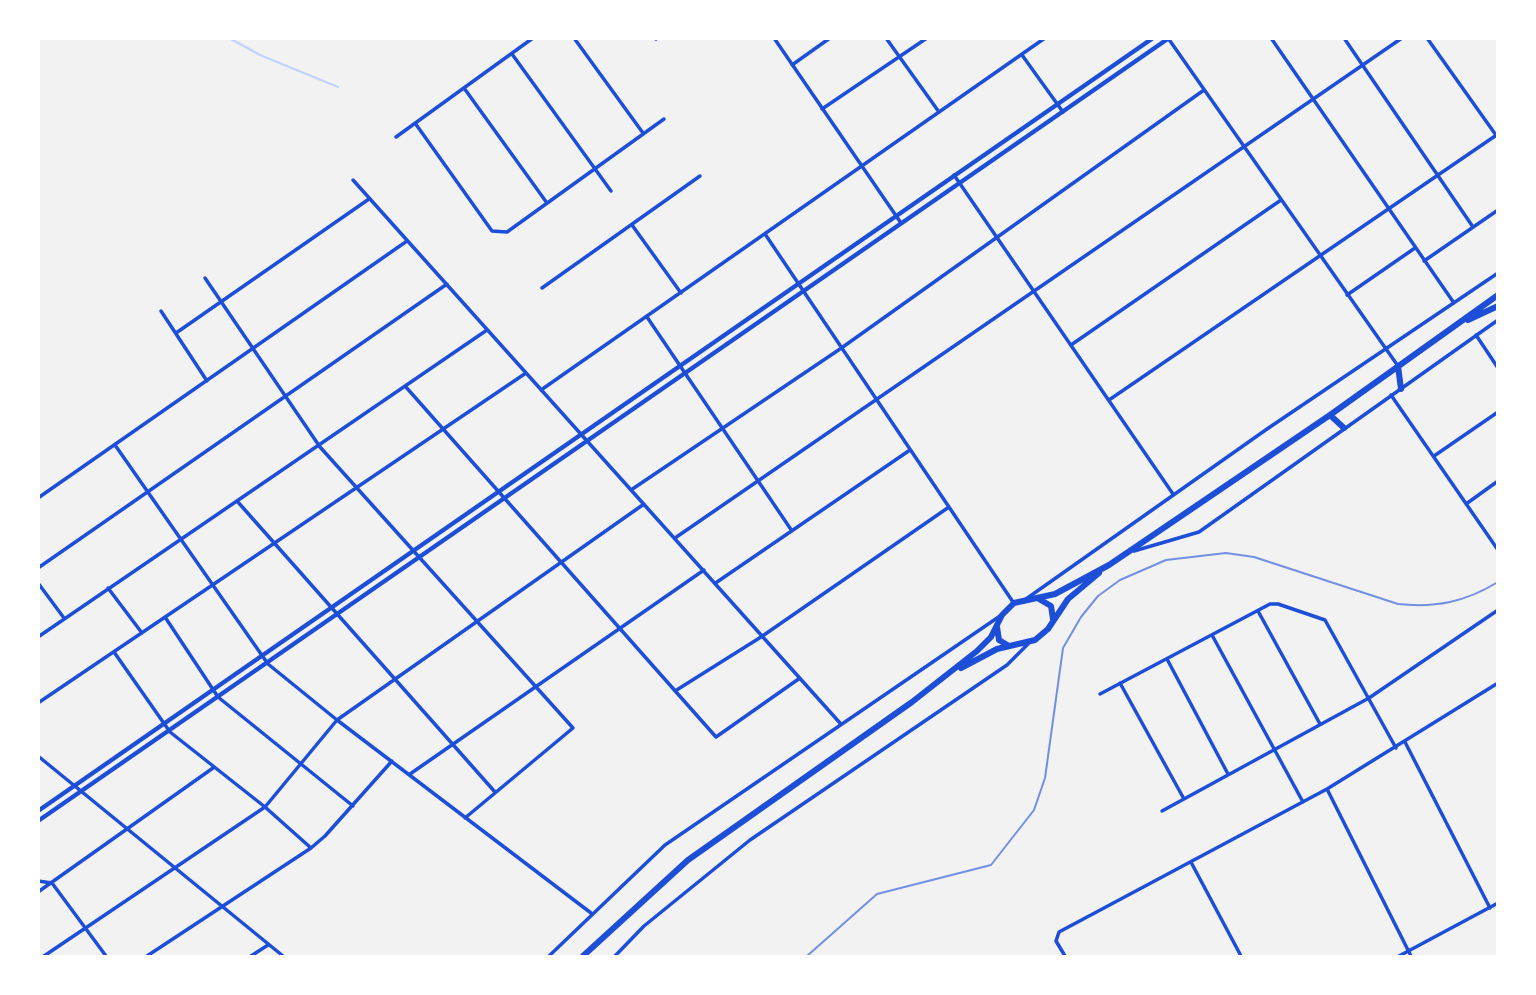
<!DOCTYPE html>
<style>
body{margin:0}
#map{position:relative;width:1536px;height:995px;overflow:hidden;background:#f2f2f2;font-family:"Noto Sans",sans-serif}
canvas{display:block}
.frame{position:absolute;inset:0;border:40px solid #fff;pointer-events:none}
</style>
<div id="map">
<canvas width="1536" height="995"></canvas>
<div class="frame"></div>
</div>
<script>
const c = document.querySelector('canvas').getContext('2d');
c.lineJoin = 'round';
function strokePath(path, color, width, dash) { c.strokeStyle = color; c.lineWidth = width; c.lineCap = dash ? 'butt' : 'round'; c.setLineDash(dash || []); c.stroke(path); }
strokePath(new Path2D(`
 M229 38 260 55 338 87`), '#bfd3fe', 2);
strokePath(new Path2D(`
 M574 38 643 133
 M655 38 656 39
 M774 38 901 223
 M886 38 939 112
 M1168 38 1398 366
 M1271 38 1454 303
 M1344 38 1473 227
 M1427 38 1498 138
 M512 54 611 191
 M1022 55 1063 112
 M792 65 830 38
 M464 88 547 203
 M822 109 927 38
 M415 123 492 231 507 232 664 119
 M396 137 533 38
 M954 175 1173 494
 M353 180 840 723
 M632 225 681 293
 M765 234 1013 602
 M1424 261 1498 210
 M205 278 320 447 573 728 465 818
 M542 288 700 176
 M1347 295 1415 248
 M161 311 207 381
 M647 317 792 531
 M176 333 369 199
 M1476 335 1498 368
 M1071 345 1281 200
 M405 386 716 737 800 678
 M541 390 1045 38
 M1391 395 1498 550
 M1109 400 1498 134
 M115 445 268 664 337 720 591 913
 M1434 456 1498 412
 M631 490 840 349 1204 90
 M38 498 407 241
 M237 501 495 792
 M1466 504 1498 481
 M675 538 1402 38
 M1134 551 1199 532 1498 320
 M38 568 447 284
 M717 582 910 450
 M38 583 64 618
 M108 588 142 633
 M1026 599 1267 429 1498 273
 M1258 611 1320 724
 M165 617 218 697 353 806
 M1212 635 1303 802
 M38 637 487 330
 M114 652 170 732 265 807 311 848
 M1167 659 1228 774
 M1120 683 1184 799
 M675 691 761 637 949 507
 M1100 694 1270 604H1278L1325 620 1396 748
 M38 703 526 373
 M1405 742 1490 908
 M38 756 283 956
 M410 774 704 570
 M1327 789 1411 956
 M1162 811 1369 698 1498 610
 M1192 864 1241 956
 M38 881 52 883 106 956
 M38 892 213 768
 M44 956 265 807 337 720 644 504
 M147 956 311 848 325 836 392 761
 M251 956 268 945
 M549 956 665 845 1000 616
 M615 956 644 926 750 840 1007 665 1028 644
 M1065 956 1056 941 1059 932 1327 789 1498 683
 M1399 956 1498 903`), '#1d4ed8', 3.5);
strokePath(new Path2D(`
 M38 811 1153 38
 M38 821 1169 38`), '#1d4ed8', 4.5);
strokePath(new Path2D(`
 M1468 320 1498 306
 M1398 366 1401 389
 M1330 415 1344 428
 M1039 599 1051 606 1053 619
 M997 627 999 640 1009 646
 M961 668 997 649 1035 640 1048 629 1068 599 1099 573
 M583 956 688 860 912 702 977 651 991 637 1002 615 1014 603 1055 594 1109 565 1330 415 1498 295`), '#1d4ed8', 6);
strokePath(new Path2D(`
 M807 956 877 894 991 865 1034 810 1045 778 1063 648 1081 617 1098 596 1120 580 1166 560 1226 553 1254 557 1398 604C1436 608 1465 602 1498 582`), '#7290e2', 2);
</script>
